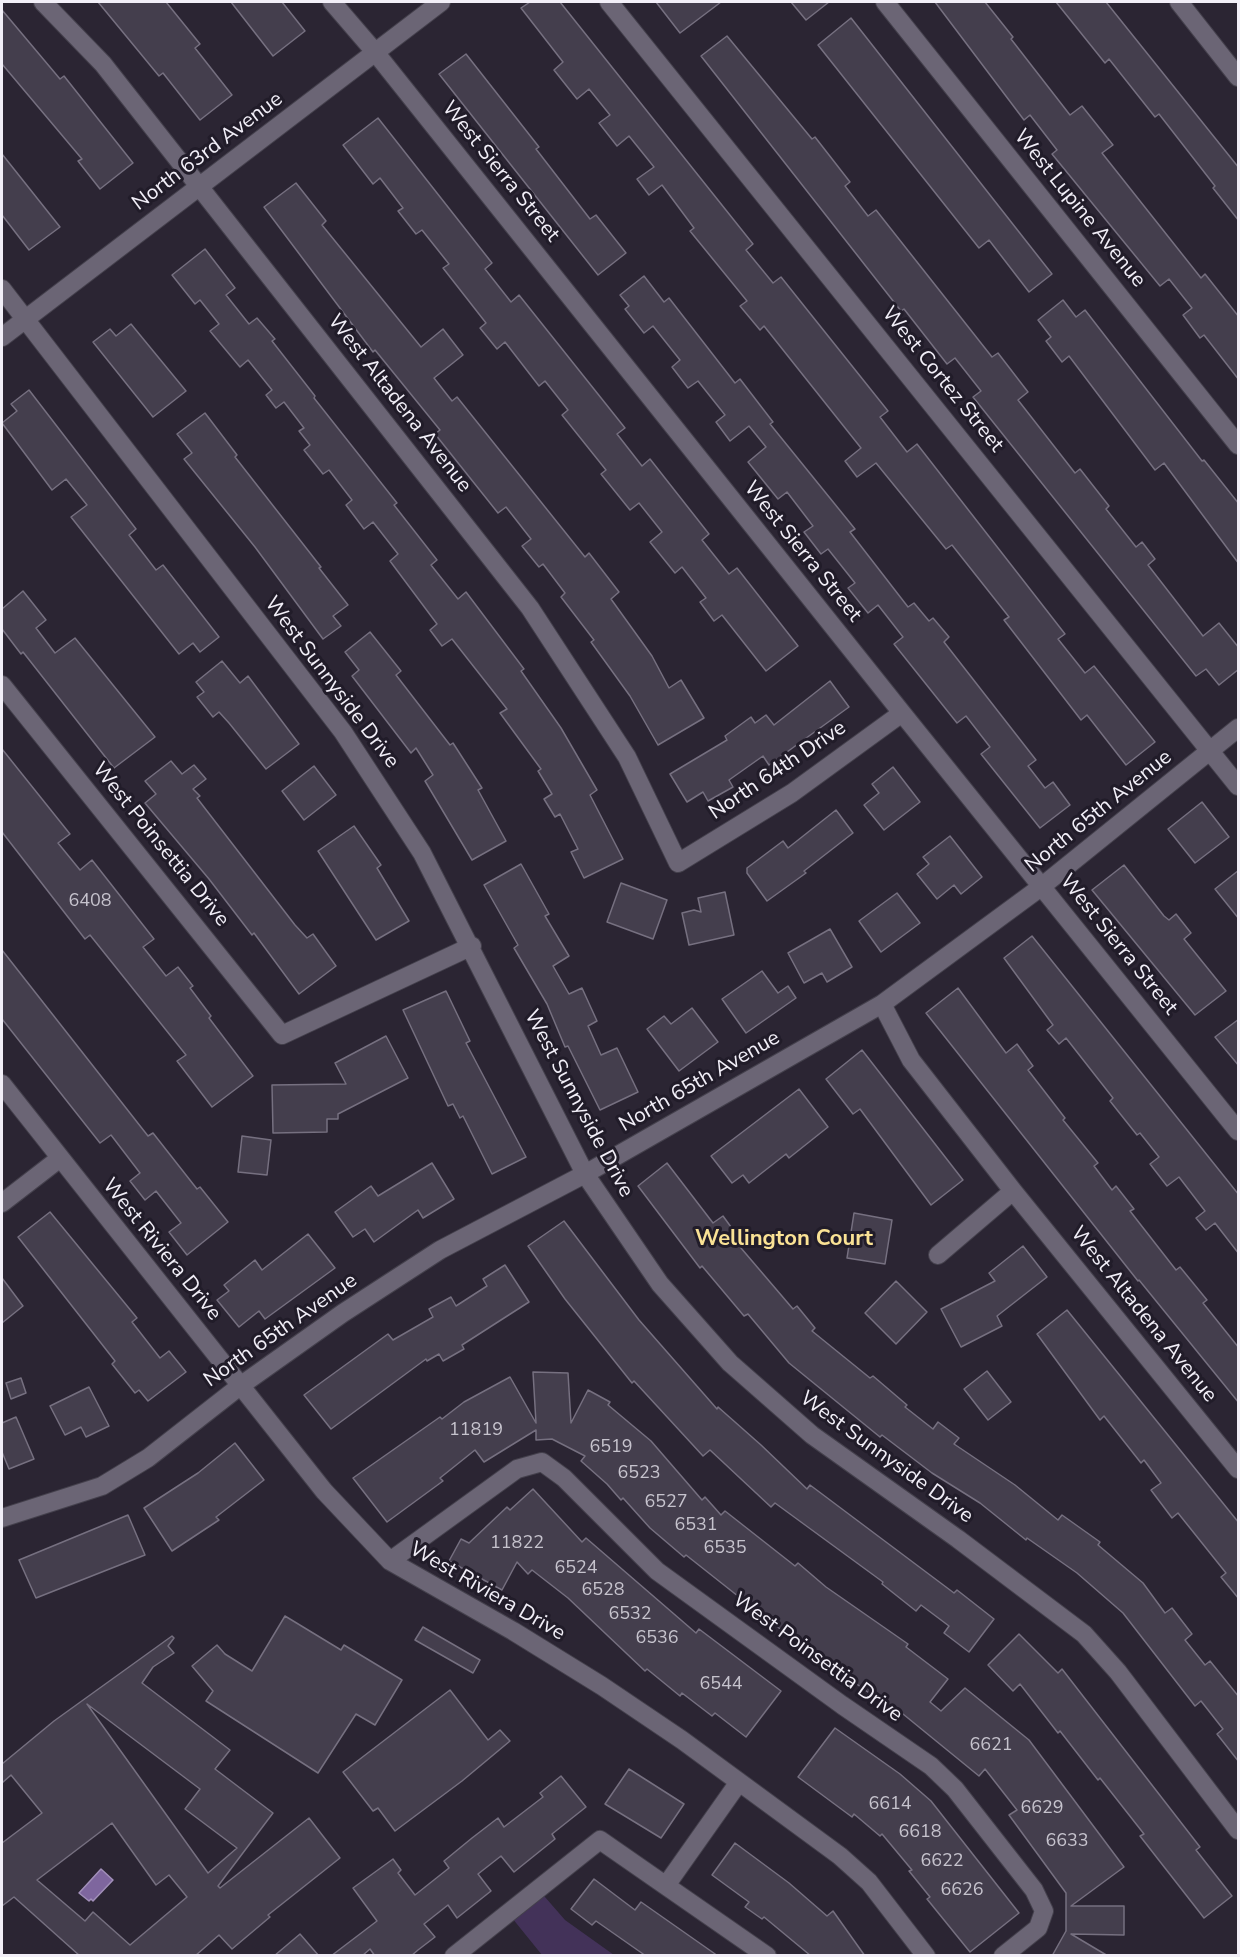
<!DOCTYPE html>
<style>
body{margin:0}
#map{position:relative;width:1240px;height:1957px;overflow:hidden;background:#2b2533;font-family:"Nunito Sans",sans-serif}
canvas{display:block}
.frame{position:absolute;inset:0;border:3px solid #f2eff8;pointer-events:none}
</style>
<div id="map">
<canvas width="1240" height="1957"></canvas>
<div class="frame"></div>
</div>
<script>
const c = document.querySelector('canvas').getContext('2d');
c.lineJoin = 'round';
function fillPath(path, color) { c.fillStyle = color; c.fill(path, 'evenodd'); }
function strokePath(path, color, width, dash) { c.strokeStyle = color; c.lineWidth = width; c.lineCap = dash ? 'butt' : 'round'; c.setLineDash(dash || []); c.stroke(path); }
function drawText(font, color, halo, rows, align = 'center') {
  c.font = font + ' "Nunito Sans",sans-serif'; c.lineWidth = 6; c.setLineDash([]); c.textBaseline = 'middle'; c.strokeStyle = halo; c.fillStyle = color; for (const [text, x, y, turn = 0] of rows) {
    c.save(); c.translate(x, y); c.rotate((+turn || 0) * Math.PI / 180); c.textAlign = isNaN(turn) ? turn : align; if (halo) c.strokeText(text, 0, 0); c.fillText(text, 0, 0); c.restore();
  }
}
fillPath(new Path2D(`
 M538 1889 565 1920 614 1955H542L508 1913Z`), '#433259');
const water = new Path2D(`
 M101 1869 113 1880 93 1901 91 1899 89 1901 79 1893Z`);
fillPath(water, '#7e669e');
strokePath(water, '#a18fb9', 1.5);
const building = new Path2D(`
 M98 2H166L200 44 195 48 232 95 200 120 163 73 159 76Z
 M231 2H282L305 31 273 56Z
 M530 2H560L753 244 746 250 773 283 781 277 888 411 880 417 907 452 917 444 1065 634 1058 639 1085 673 1094 666 1155 742 1126 765 1087 715 1081 720 1004 620 1009 617 952 545 946 549 876 463 857 477 845 461 861 448 764 326 760 330 740 306 747 301 690 231 694 228 662 185 649 195 637 179 654 167 629 136 617 146 599 123 610 115 589 89 577 99 554 70 563 62 521 8Z
 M656 2H721L680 33Z
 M791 2H829L806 20Z
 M935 2H985L1013 37 1011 39 1070 115 1082 106 1113 145 1102 153 1201 278 1205 274 1239 317V380L1204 335 1200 338 1183 315 1192 308 1169 279 1160 286 1052 154 1057 150 1030 115 1024 120Z
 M1056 2H1106L1239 168V221L1213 188 1215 186 1159 114 1155 117 1109 59 1105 63Z
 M2 10 60 79 64 76 133 163 100 189 78 161 82 159 2 64Z
 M851 18 1052 274 1029 292 989 240 979 248 818 45Z
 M727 36 812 139 815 137 850 182 845 186 868 216 876 210 992 357 998 353 1028 392 1018 400 1075 473 1080 469 1109 506 1106 509 1136 547 1142 542 1155 559 1148 565 1203 636 1219 623 1239 648V669L1219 685 1206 669 1196 676 973 397 981 391 955 358 947 364 904 309 901 311 701 56Z
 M466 54 539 147 536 149 590 219 596 215 626 253 598 275 439 74Z
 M378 118 492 263 485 269 511 302 519 295 625 428 617 434 642 466 650 459 709 534 702 540 729 574 737 568 798 646 766 671 722 615 714 621 700 602 706 598 682 567 675 573 650 542 662 532 639 503 630 510 601 474 606 470 562 415 568 410 545 381 539 386 505 342 497 349 480 328 486 323 443 268 449 264 422 230 416 234 398 211 403 208 380 178 373 184 343 145Z
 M2 154 60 227 29 250 2 215Z
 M296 183 326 221 322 225 421 347 443 329 463 355 434 378 452 401 457 397 585 557 589 553 619 592 611 599 652 656 669 688 681 680 704 718 658 745 630 696 591 642 594 640 561 597 565 593 543 564 539 567 522 546 531 539 506 507 498 513 435 434 440 430 375 350 373 352 264 207Z
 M205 249 235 288 226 295 249 324 257 318 275 339 272 341 315 396 314 398 397 503 394 505 437 560 431 565 458 599 466 592 524 669 521 671 561 728 597 790 590 795 623 859 584 878 571 852 578 849 560 814 555 817 544 799 552 794 538 771 541 769 500 713 507 709 452 639 442 646 430 630 437 624 390 561 398 554 373 522 364 529 346 505 352 500 329 470 323 474 304 450 310 445 299 431 304 428 284 402 276 408 266 395 272 390 248 360 240 367 210 331 219 324 200 300 195 304 172 275Z
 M644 276 664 302 669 298 735 383 740 379 773 422 770 424 855 529 850 532 908 607 914 603 929 621 933 618 949 637 944 642 1036 760 1028 766 1045 788 1053 782 1070 805 1040 828 981 754 990 747 966 716 957 723 894 644 903 637 878 605 868 613 848 588 855 583 828 549 821 554 804 532 813 526 787 492 778 499 748 462 766 447 749 426 730 441 716 422 725 415 698 381 688 388 672 367 680 360 653 326 644 333 625 309 629 306 620 295Z
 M1063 300 1076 317 1085 310 1202 461 1204 460 1239 504V564L1164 463 1155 470 1069 356 1062 362 1046 341 1051 337 1038 320Z
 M131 324 186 391 153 417 93 342 110 329 116 336Z
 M29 390 136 529 129 535 156 570 163 565 219 637 200 652 193 643 179 654 71 517 87 505 66 479 52 490 2 423 17 411 11 404Z
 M205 413 237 455 235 457 321 567 319 568 348 605 333 616 341 626 323 639 255 547 184 459 192 453 177 434Z
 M23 591 46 620 36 628 55 653 75 638 155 737 114 768 23 652 21 654 2 629V609Z
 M370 632 401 671 396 675 450 745 453 743 482 788 478 790 506 841 472 860 425 781 433 775 416 748 411 753 352 676 359 670 345 652Z
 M222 661 240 683 248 676 299 744 266 769 229 723 219 712 213 717 197 697 204 692 196 682Z
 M830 681 849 707 769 765 763 756 729 780 733 787 708 801 703 792 687 802 670 774 727 740 725 736 751 717 755 723 766 715 774 725Z
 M2 749 70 834 58 843 80 870 92 860 154 939 143 947 166 976 178 967 193 986 190 988 211 1016 209 1018 253 1076 212 1107 177 1061 186 1055 90 935 85 939 2 832Z
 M171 761 182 774 194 765 206 779 193 789 200 796 197 798 295 925 307 938 313 934 336 966 299 994 254 933 252 935 209 879 145 803 156 794 145 781Z
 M314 766 336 795 304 820 282 791Z
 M893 767 920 802 884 830 864 805 879 793 872 784Z
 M1202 802 1229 837 1195 863 1168 829Z
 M836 810 853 833 804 871 806 873 767 901 747 873V868L783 841 788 848Z
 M354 826 381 865 377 868 409 921 376 940 318 851Z
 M950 836 982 877 961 894 954 885 937 899 917 874 929 864 923 857Z
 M521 864 549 914 545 916 569 956 553 966 569 994 582 988 597 1021 588 1026 601 1055 617 1048 638 1092 600 1110 568 1046 565 1047 547 1004 514 948 518 945 484 885Z
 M1124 865 1164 916 1169 920 1176 914 1191 933 1184 939 1226 991 1195 1015 1092 890Z
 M1239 870V919L1215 889Z
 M621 883 667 900 653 939 607 922Z
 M725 892 734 935 689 945 682 913 694 910 701 912 698 898Z
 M897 893 920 923 881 952 859 921Z
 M830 929 852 967 827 982 822 973 804 983 788 953Z
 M1032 936 1239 1195V1254L1215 1223 1206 1230 1196 1218 1205 1211 1179 1177 1167 1186 1150 1164 1159 1157 1140 1133 1137 1135 1110 1101 1113 1098 1066 1038 1059 1044 1047 1030 1053 1025 1004 958Z
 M2 950 148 1136 153 1133 197 1189 200 1187 228 1222 187 1255 169 1232 181 1223 156 1191 145 1200 130 1181 140 1173 111 1135 100 1143 2 1019Z
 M762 971 778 993 788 986 796 998 746 1033 722 999Z
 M958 988 1006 1053 1017 1044 1033 1066 1028 1070 1065 1118 1063 1120 1098 1163 1094 1166 1112 1190 1116 1186 1134 1209 1130 1211 1176 1270 1180 1267 1207 1300 1203 1303 1239 1348V1403L1139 1280 1138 1281 926 1013Z
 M446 991 470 1041 466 1043 526 1157 492 1174 463 1116 460 1118 453 1104 448 1106 403 1010Z
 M692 1008 718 1042 679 1071 647 1029 664 1016 671 1024Z
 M1239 1019V1066L1215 1037Z
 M386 1036 408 1078 338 1114V1119H327V1132L273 1133 272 1085 346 1084 335 1063Z
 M862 1050 963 1180 931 1205 860 1109 853 1114 826 1079Z
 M799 1089 828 1127 789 1158 786 1154 749 1183 743 1175 732 1183 711 1156Z
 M242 1136 271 1140 267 1175 238 1172Z
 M432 1163 454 1199 423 1218 418 1210 374 1242 365 1229 353 1237 335 1212 371 1186 378 1196Z
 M667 1163 713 1223 723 1216 739 1238 735 1241 793 1309 797 1306 815 1328 812 1331 870 1378 873 1376 907 1405 905 1407 933 1429 938 1422 959 1438 954 1444 1015 1485 1058 1520 1062 1515 1100 1542 1098 1545 1143 1583 1165 1613 1172 1608 1192 1634 1185 1640 1205 1665 1210 1661 1239 1697V1762L1217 1734 1223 1729 1201 1701 1195 1706 1123 1613 1077 1573 1027 1538 1026 1540 980 1503 932 1473 882 1435 880 1437 789 1363 748 1314 744 1316 702 1266 700 1268 638 1186Z
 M50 1212 137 1318 132 1322 160 1358 169 1351 186 1372 148 1401 139 1390 135 1393 112 1364 115 1361 18 1237Z
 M854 1213 892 1220 885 1264 847 1258Z
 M564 1221 639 1320 717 1409 718 1407 761 1445 807 1489 810 1485 954 1593 957 1590 994 1619 969 1652 944 1633 949 1626 921 1605 916 1611 882 1584 883 1582 775 1503 771 1507 710 1450 703 1456 634 1381 632 1383 565 1299 528 1246Z
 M308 1234 335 1268 265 1319 259 1311 239 1327 217 1300 229 1291 224 1285 255 1260 262 1270Z
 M1023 1246 1047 1277 997 1316 1002 1326 961 1347 941 1309 995 1281 989 1273Z
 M505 1265 529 1302 462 1345 464 1349 443 1361 439 1354 427 1361 426 1359 331 1429 304 1395 388 1334 393 1340 433 1317 429 1309 451 1297 456 1306 487 1286 483 1279Z
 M2 1278 23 1306 2 1323Z
 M896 1281 927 1312 896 1344 865 1313Z
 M1067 1310 1239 1523V1599L1221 1577 1226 1573 1178 1513 1172 1518 1151 1490 1161 1483 1144 1460 1141 1463 1104 1416 1100 1420 1037 1334Z
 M987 1371 1011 1402 988 1420 964 1389Z
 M533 1372 568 1373 571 1423 588 1390 610 1402 608 1405 651 1441 702 1500 705 1497 721 1515 725 1511 795 1566 798 1563 826 1587 908 1644 906 1647 948 1679 930 1702 941 1711 965 1688 1029 1740 1124 1867 1071 1906H1124V1935L1071 1934 1108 1956H1052L1066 1931V1893L1009 1815 1017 1810 985 1769 979 1776 903 1714 901 1716 772 1623 686 1555 684 1557 650 1528 623 1498 621 1500 607 1484 581 1461 585 1456 552 1439 536 1440V1430L484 1462 475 1450 440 1478 443 1481 387 1522 353 1478 440 1417 442 1419 464 1402 510 1377 536 1423Z
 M21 1378 26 1393 11 1399 6 1383Z
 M89 1387 109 1426 86 1437 81 1427 65 1435 50 1406Z
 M16 1417 34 1459 9 1469 2 1452V1423Z
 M235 1443 264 1480 216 1517 219 1520 172 1551 144 1508 198 1473Z
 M533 1489 582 1542 586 1538 696 1633 699 1629 781 1691 746 1737 715 1713 712 1716 682 1693 680 1696 647 1669 645 1671 568 1598 532 1570 528 1574 517 1562 502 1590 449 1561 461 1539 469 1543 507 1507 510 1510Z
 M128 1515 145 1555 36 1598 19 1560Z
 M285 1616 341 1650 344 1645 402 1680 375 1725 356 1714 318 1773 206 1701 213 1691 192 1666 217 1645 225 1654 252 1671Z
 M423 1627 480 1660 473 1673 415 1640Z
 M1019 1634 1058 1673 1062 1669 1200 1847 1196 1850 1232 1896 1204 1918 1140 1836 1144 1834 1100 1778 1098 1780 1060 1731 1058 1733 1020 1684 1013 1691 988 1665Z
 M172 1636 174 1638 168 1646 174 1653 153 1667 142 1683 230 1750 215 1769 273 1813 218 1886 220 1888 309 1818 340 1858 268 1915 270 1917 232 1949 219 1935 195 1956H80L14 1897 2 1906V1843L42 1813 11 1775 2 1783V1764L54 1721ZM87 1704 200 1789 185 1809 237 1848 208 1873ZM112 1823 156 1885 169 1875 187 1897 130 1945 93 1912 85 1921 37 1880Z
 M450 1690 488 1740 500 1730 510 1741 462 1781 395 1831 378 1808 373 1811 343 1772Z
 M835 1728 900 1774 931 1801 1019 1913 970 1952 927 1899 930 1897 909 1871 912 1870 882 1834 880 1836 854 1814 852 1817 798 1777Z
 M629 1769 684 1804 661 1838 605 1804Z
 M561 1776 586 1807 552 1834 555 1839 514 1872 501 1856 478 1874 491 1891 457 1918 448 1905 424 1924 435 1937 418 1950 411 1956H375L370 1949 362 1956H331L377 1921 353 1888 393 1859 401 1870 398 1873 415 1895 449 1868 444 1861 472 1838 498 1818 504 1827 543 1797 540 1793Z
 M735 1843 789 1883 827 1916 833 1911 865 1956H811L764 1917 762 1919 745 1907 749 1902 712 1875Z
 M594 1879 635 1910 641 1902 718 1956H646L596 1921 592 1925 571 1909Z
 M300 1934 319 1956H274Z`);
fillPath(building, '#443e4d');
strokePath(building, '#767080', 1.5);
const minor = new Path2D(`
 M43 2 103 64 530 608 627 757 678 863 792 793 902 713
 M332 2 375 52 902 713 1238 1131
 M609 2 1238 786
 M885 2 1238 445
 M1179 2 1238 77
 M2 289 343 732 422 853 585 1174 660 1284 730 1363 812 1435 958 1539 1084 1634 1118 1672 1238 1830
 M2 337 441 2
 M2 685 282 1035 472 946
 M882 1004 911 1060 1013 1191 1238 1469
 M2 1084 324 1491 390 1561 513 1631 602 1686 682 1740 840 1856 869 1882 926 1956
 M2 1203 59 1159
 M938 1255 1013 1191
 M2 1518 102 1486 148 1458 240 1386 343 1313 440 1250 585 1174 882 1004 1041 887 1238 728
 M390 1561 517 1469 542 1462 564 1478 657 1571 842 1705 931 1766 955 1789 1034 1890 1044 1911 1038 1928 1003 1956
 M667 1884 739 1782
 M454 1956 600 1840 767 1956`);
strokePath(minor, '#44404c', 20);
strokePath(minor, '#6b6575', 18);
drawText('18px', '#c6c3cd', null, [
 ["6408",90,902],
 ["11819",476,1431],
 ["6519",611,1448],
 ["6523",639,1474],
 ["6527",666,1503],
 ["6531",696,1526],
 ["11822",517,1544],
 ["6535",725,1549],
 ["6524",576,1569],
 ["6528",603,1591],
 ["6532",630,1615],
 ["6536",657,1639],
 ["6544",721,1685],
 ["6621",991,1746],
 ["6614",890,1805],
 ["6629",1042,1809],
 ["6618",920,1833],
 ["6633",1067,1842],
 ["6622",942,1862],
 ["6626",962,1891]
]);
drawText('21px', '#f2eff8', '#211c29', [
 ["North 63rd Avenue",208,152,-37],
 ["West Sierra Street",500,172,51],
 ["West Lupine Avenue",1079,209,51],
 ["West Cortez Street",942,380,51],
 ["West Altadena Avenue",399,404,52],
 ["West Sierra Street",802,552,51],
 ["West Sunnyside Drive",331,683,53],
 ["North 64th Drive",778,771,-34],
 ["North 65th Avenue",1099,812,-39],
 ["West Poinsettia Drive",160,845,51],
 ["West Sierra Street",1118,945,51],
 ["North 65th Avenue",700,1082,-30],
 ["West Sunnyside Drive",578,1104,62],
 ["West Riviera Drive",161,1250,51],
 ["West Altadena Avenue",1143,1315,51],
 ["North 65th Avenue",281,1331,-35],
 ["West Sunnyside Drive",886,1458,36],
 ["West Riviera Drive",487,1592,30],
 ["West Poinsettia Drive",817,1658,36]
]);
drawText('bold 22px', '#fae295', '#211c29', [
 ["Wellington Court",784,1240]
]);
</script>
